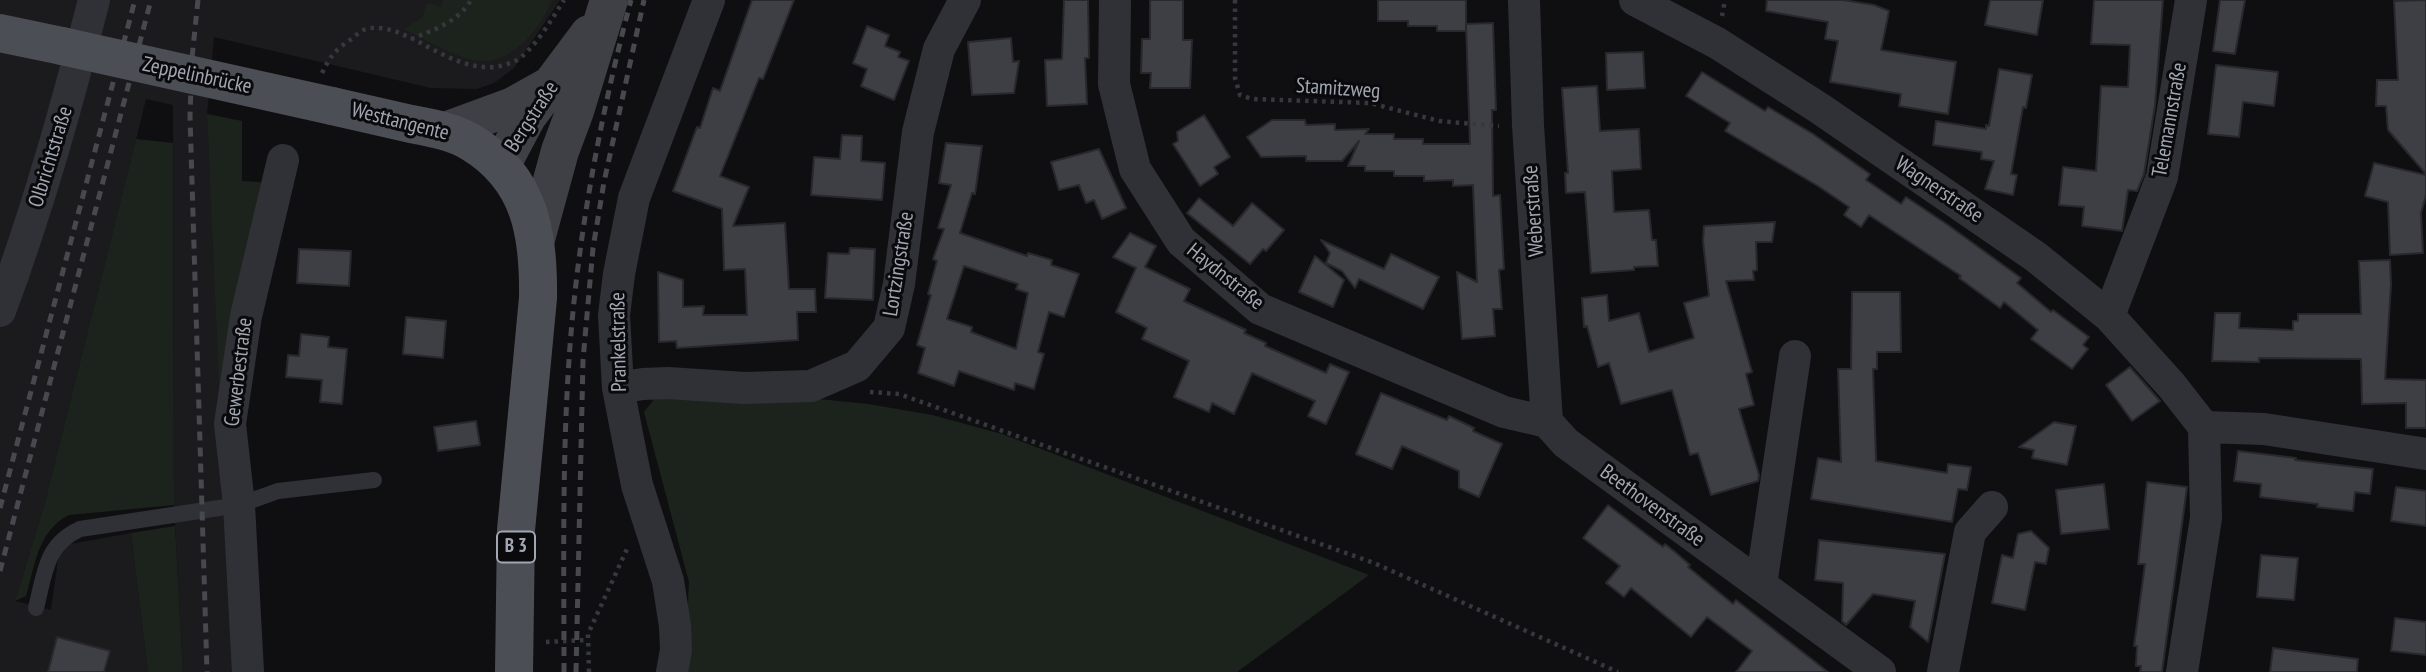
<!DOCTYPE html>
<meta charset="utf-8">
<style>
body{margin:0}
canvas{display:block;background:#0f0f11}
</style>
<canvas width="2426" height="672"></canvas>
<script>
const c = document.querySelector('canvas').getContext('2d');
c.lineJoin = 'round';
function fillPath(path, color) { c.fillStyle = color; c.fill(path, 'evenodd'); }
function strokePath(path, color, width, dash) { c.strokeStyle = color; c.lineWidth = width; c.lineCap = dash ? 'butt' : 'round'; c.setLineDash(dash || []); c.stroke(path); }
function drawText(font, color, halo, rows, align = 'center') {
  c.font = font + ' "PT Sans Narrow",sans-serif'; c.lineWidth = 6; c.setLineDash([]); c.textBaseline = 'middle'; c.strokeStyle = halo; c.fillStyle = color; for (const [text, x, y, turn = 0] of rows) {
    c.save(); c.translate(x, y); c.rotate((+turn || 0) * Math.PI / 180); c.textAlign = isNaN(turn) ? turn : align; if (halo) c.strokeText(text, 0, 0); c.fillText(text, 0, 0); c.restore();
  }
}
fillPath(new Path2D(`
 M0 0H560L514 68 494 83 477 89 431 88 214 37 207 115 235 672H183L174 505 173 105 146 99 44 506 15 601 51 610 60 546 131 533 148 672H0Z`), '#1b1b1e');
fillPath(new Path2D(`
 M443 0H552C542 25 516 60 486 61 464 63 424 39 404 29L422 18 427 3 441 7Z
 M207 114 242 121V181L259 182 264 184 221 426Z
 M136 139 173 143 174 505 69 515C38 530 35 565 26 596L15 601 44 506Z
 M663 388 770 394 868 404 932 415 1002 434 1369 575 1237 672H685L689 582 644 412Z
 M175 526 183 672H148L131 533Z`), '#1c231c');
const building = new Path2D(`
 M752 0H794L763 79 759 78 720 176 749 187 733 226 785 223 789 289H815L816 312H797L798 340 677 348 676 341 659 342 658 272 683 280V307L704 306 703 315H747L745 269 724 270 722 209 673 191 697 127 700 128 713 88 720 91Z
 M1064 0H1088L1089 58H1085L1087 104 1047 106 1045 60 1062 59Z
 M1150 0H1183V40H1192L1190 88H1150L1151 73H1141L1142 39H1150Z
 M1378 0H1466V31H1437V26H1408V21H1378Z
 M1767 0H1843L1874 5 1889 11 1881 50 1956 62 1948 114 1899 106 1901 94 1830 82 1838 41 1825 39 1828 22 1766 11Z
 M1990 0H2043L2037 35 1985 25Z
 M2094 0H2163L2155 105 2144 174 2137 191 2128 190 2122 231 2082 226 2084 207 2059 205 2063 167 2096 171 2101 86 2128 87 2130 45 2091 44Z
 M2220 0H2245L2235 54 2213 51Z
 M2426 0V174L2388 130 2386 106H2376L2377 80H2398L2394 1Z
 M1493 23 1496 110H1492L1493 196 1500 195 1504 269 1499 270 1502 309H1493L1495 336 1462 339 1457 272 1477 282 1473 185 1453 186V180L1424 181V176H1394V171H1365V166H1348L1359 141 1342 161H1306V156L1261 157 1247 137 1272 120H1305L1306 125 1335 124V130L1369 129 1365 134H1394V139H1423V144H1470L1466 24Z
 M867 26 889 35 885 46 900 52 898 57 909 61 894 100 861 86 867 69 853 63Z
 M1011 38 1013 62 1019 61 1014 93 972 95 968 42Z
 M1643 52 1645 88 1607 90 1606 53Z
 M2216 65 2278 72 2274 106 2243 102 2239 137 2208 134Z
 M1999 69 2032 75 2026 108 2023 107 2011 174 2017 175 2013 195 1985 189 1994 161 1981 159 1982 152 1933 145 1936 121 1986 129V125L1989 126Z
 M1702 72 1765 111 1768 107 1813 134 1870 174 1866 180 1901 204 1906 197 1948 225 2021 278 2017 283 2051 312 2053 310 2089 337 2083 345 2088 349 2072 369 2031 339 2038 330 2004 302 2000 308 1959 278 1961 276 1869 215 1861 227 1844 215 1849 207 1818 186 1725 131 1730 123 1686 96Z
 M1597 86 1600 131 1639 129 1641 169 1612 171 1614 212 1649 210 1652 240H1656L1658 266 1634 267V270L1591 273 1585 192 1566 193 1565 173H1568L1562 88Z
 M1204 115 1230 157 1214 167 1218 174 1200 186 1173 144 1178 141 1177 132Z
 M842 135 862 136 861 161 885 163 882 200 811 195 814 157 840 159Z
 M946 143 982 146 975 194 972 193 960 233 1027 256 1028 253 1052 260 1051 265 1079 274 1064 317 1049 312 1038 352 1044 354 1034 389 1015 383 1014 390 959 371 954 386 918 373 925 348 917 345 931 295 928 294 937 261 933 259 944 229 938 228 951 185 939 183ZM964 266 1018 284 1016 289 1028 293 1016 349 971 332 972 327 947 319Z
 M1099 149 1126 208 1102 219 1094 200 1086 203 1079 185 1059 190 1051 162Z
 M2374 163 2426 175V195L2421 213 2423 253 2390 255 2388 202 2365 196Z
 M1199 198 1233 226 1252 203 1284 230 1266 251 1263 249 1250 264 1187 213Z
 M1775 222 1772 242H1756L1757 270 1753 271 1754 280 1726 281 1752 372 1746 374 1754 405 1739 409 1759 475 1758 481 1711 495 1698 453 1690 455 1672 390 1621 404 1609 363 1598 367 1587 326 1584 327 1582 298 1607 295 1609 321 1639 313 1649 352 1694 338 1684 303 1709 296 1703 241 1704 226Z
 M1130 233 1156 246 1145 267 1190 289 1184 301 1246 330 1244 333 1266 343 1265 346 1326 373 1330 364 1349 372 1326 424 1308 416 1315 401 1252 373 1234 414 1212 403 1209 412 1174 397 1189 361 1142 339 1147 328 1116 312 1136 268 1113 257Z
 M1321 240 1384 269 1391 254 1439 277 1423 309 1359 279 1355 288 1342 271 1326 263 1330 253Z
 M850 248 875 249 873 300 825 298 828 253 849 254Z
 M299 249 351 251 349 286 297 283Z
 M1315 256 1344 280 1333 307 1299 292Z
 M2390 260 2391 284 2385 379 2426 380V428H2406V403L2362 404 2361 359 2259 358V362L2212 361 2215 313H2240L2239 328 2293 330V321H2298V314H2361L2359 261Z
 M1852 292H1900L1901 352H1877V369H1873L1876 461 1947 473 1948 464 1971 467 1967 490 1958 489 1952 522 1811 499 1818 458 1841 462 1838 369H1851Z
 M406 317 446 321 443 358 403 354Z
 M301 334 329 337 328 347 347 349 342 404 320 402 322 380 286 377 288 355 299 356Z
 M2130 367 2160 401 2132 421 2106 385Z
 M1381 393 1447 420 1449 416 1474 428 1473 431 1502 444 1479 497 1459 488V471L1402 446 1392 469 1356 454Z
 M476 421 480 445 438 451 434 427Z
 M2054 422 2076 426 2067 465 2032 458 2034 450 2019 447Z
 M2238 451 2296 458 2295 460 2373 469 2370 494 2355 492 2353 511 2317 507 2318 504 2260 497 2261 484 2234 481Z
 M2147 482 2187 487 2162 672H2140L2141 666H2136L2137 646H2134L2145 564H2138Z
 M2104 484 2109 529 2061 534 2056 490Z
 M2396 487 2426 491V526L2391 521Z
 M1608 505 1663 547 1665 544 1675 552 1690 565 1688 567 1733 604 1736 600 1828 672H1736L1752 651 1707 617 1691 637 1631 588 1624 597 1606 583 1620 566 1583 538Z
 M2031 531 2049 548 2046 564 2035 562 2025 610 1992 603 2002 555 2013 558 2018 534Z
 M1819 540 1945 554 1928 642 1910 627 1915 601 1873 594 1846 625 1842 621 1843 583 1815 580Z
 M2261 555 2298 558 2294 600 2257 597Z
 M2395 618 2426 622V655L2391 651Z
 M57 637 110 651 104 672H48Z
 M2273 648 2358 659 2357 672H2270Z`);
fillPath(building, '#3e3f44');
strokePath(building, '#29292d', 2);
strokePath(new Path2D(`
 M1235 0V78L1240 95 1252 99 1370 103 1439 121 1499 126
 M1722 16 1725 0
 M411 39C434 30 458 22 471 0
 M322 73C331 55 335 50 353 38 356 35 362 30 366 29 409 18 457 86 513 62 532 54 553 17 564 0
 M870 392 899 394 1374 563 1618 672
 M546 642 587 640
 M589 672 588 634 627 549`), '#36383d', 4.5, [3.5, 5]);
strokePath(new Path2D(`
 M36 608C45 573 45 545 80 529L239 505 278 491 374 480`), '#303136', 16);
strokePath(new Path2D(`
 M1115 0 1114 84 1135 169 1181 241 1260 309 1504 412 1547 422
 M1524 0 1528 125 1547 422
 M1635 0 1717 43 1819 108 2036 257 2109 316 2172 386 2204 427 2206 518 2182 672
 M0 311C38 209 67 105 94 0
 M2109 316 2162 177 2191 0
 M618 388 643 384 668 383 744 388 811 386 857 366 889 328 899 284 918 132 939 49 965 0
 M1547 422 1566 443 1880 672
 M2204 427 2264 429 2426 454
 M1761 585 1795 356
 M248 672 239 505 230 424 246 316 283 160
 M672 672 676 650 675 626 668 581 637 485 618 388 614 315 619 274 634 198 709 0
 M1943 672 1970 532 1992 507`), '#303136', 32);
strokePath(new Path2D(`
 M445 131 513 106 547 87
 M501 166 527 117 589 34
 M536 239 560 151 575 111 609 0`), '#3e4046', 38);
strokePath(new Path2D(`
 M0 33 62 46
 M332 106C358 112 385 118 411 124 432 128 454 132 472 143 531 179 539 235 538 298L516 530 514 672`), '#4c4e55', 38);
strokePath(new Path2D(`
 M198 0 192 58 190 116 207 672
 M0 508 135 0
 M0 571 151 0
 M564 672C564 568 562 463 569 360 577 239 600 117 631 0
 M576 672 583 360 593 248 604 182 644 0`), '#47494f', 5, [9, 7]);
strokePath(new Path2D(`
 M62 46 332 106`), '#4c4e55', 38);
for (const [x, y, w] of [
 [516,547,38]
]) { const box = new Path2D(); box.roundRect(x - w / 2, y - 15.5, w, 31, 5); c.fillStyle = '#0a0a0c'; c.fill(box); strokePath(box, '#a0a6b2', 2); }
drawText('bold 19px', '#a0a6b2', null, [
 ["B 3",516,547]
]);
drawText('21px', '#a0a6b2', '#0a0a0c', [
 ["Zeppelinbrücke",197,76,12],
 ["Stamitzweg",1338,89,4],
 ["Bergstraße",532,117,-57],
 ["Telemannstraße",2170,120,-80],
 ["Westtangente",400,122,14],
 ["Olbrichtstraße",51,157,-73],
 ["Wagnerstraße",1939,190,34],
 ["Weberstraße",1534,211,-94],
 ["Lortzingstraße",899,264,-81],
 ["Haydnstraße",1225,277,39],
 ["Prankelstraße",619,342,-91],
 ["Gewerbestraße",239,372,-83],
 ["Beethovenstraße",1652,506,36]
]);
</script>
